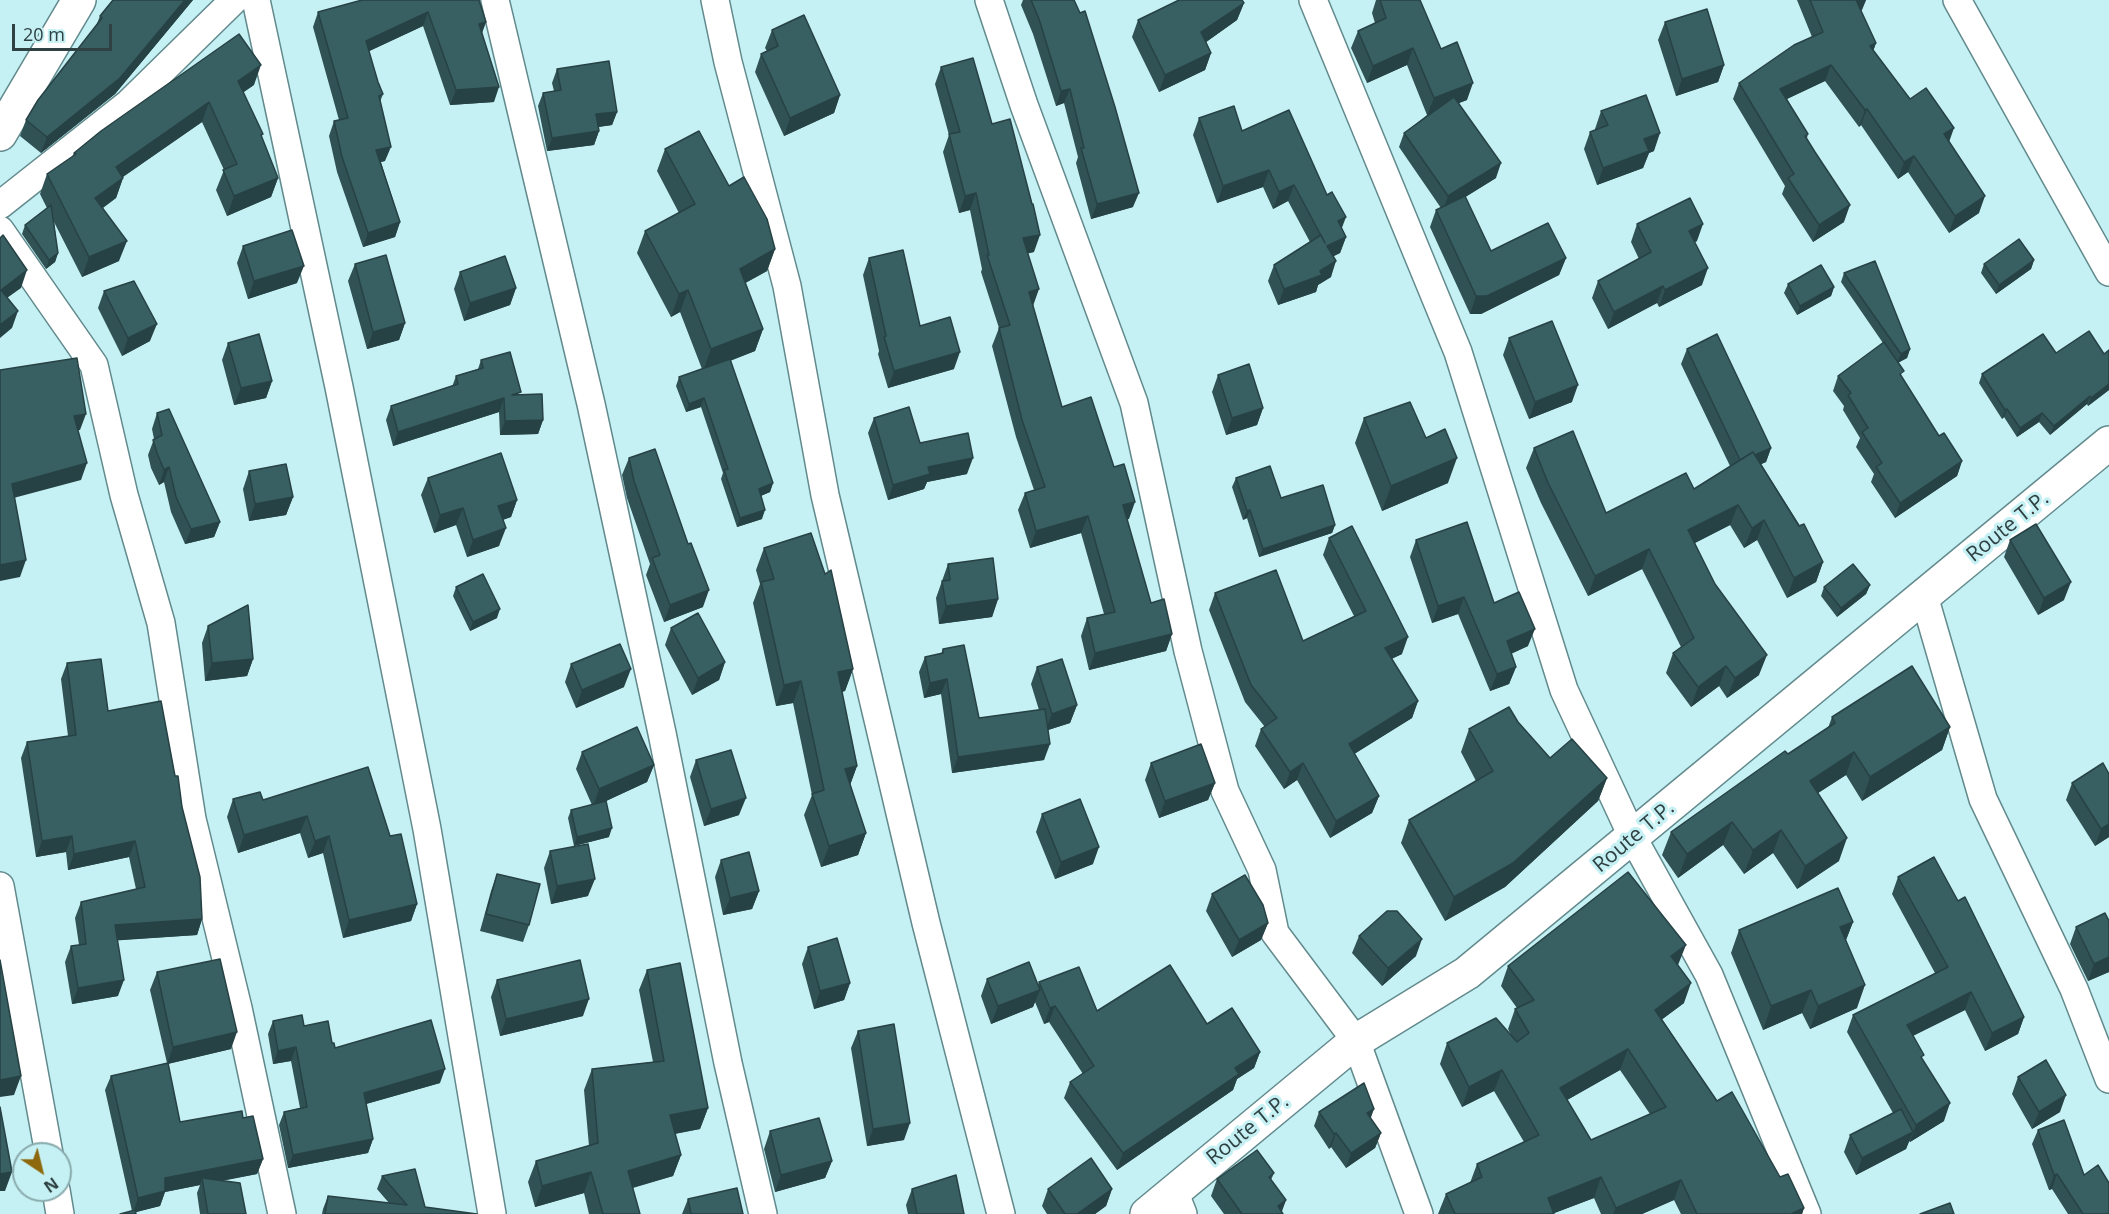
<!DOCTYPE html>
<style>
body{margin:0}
#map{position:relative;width:2109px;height:1214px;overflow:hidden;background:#c6f1f4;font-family:"Open Sans",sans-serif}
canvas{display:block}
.north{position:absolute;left:12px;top:1142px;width:60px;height:60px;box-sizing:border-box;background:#c6f1f4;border:2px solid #8aabad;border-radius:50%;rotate:145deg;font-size:16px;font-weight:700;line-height:24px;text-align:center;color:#2f4142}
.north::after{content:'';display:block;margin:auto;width:21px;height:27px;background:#8e680d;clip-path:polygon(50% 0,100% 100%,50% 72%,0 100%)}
.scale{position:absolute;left:12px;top:24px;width:100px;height:27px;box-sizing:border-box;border:3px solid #2f4142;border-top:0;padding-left:8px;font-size:18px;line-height:21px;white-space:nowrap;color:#2f4142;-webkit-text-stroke:4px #c6f1f4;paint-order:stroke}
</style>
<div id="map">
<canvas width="2109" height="1214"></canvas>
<div class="north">N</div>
<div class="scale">20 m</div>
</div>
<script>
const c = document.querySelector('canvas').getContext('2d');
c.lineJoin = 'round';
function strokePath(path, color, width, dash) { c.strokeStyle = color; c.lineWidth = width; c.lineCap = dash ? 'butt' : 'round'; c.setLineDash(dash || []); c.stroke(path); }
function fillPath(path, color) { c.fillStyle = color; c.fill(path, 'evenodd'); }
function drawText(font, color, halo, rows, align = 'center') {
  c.font = font + ' "Open Sans",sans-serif'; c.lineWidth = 6; c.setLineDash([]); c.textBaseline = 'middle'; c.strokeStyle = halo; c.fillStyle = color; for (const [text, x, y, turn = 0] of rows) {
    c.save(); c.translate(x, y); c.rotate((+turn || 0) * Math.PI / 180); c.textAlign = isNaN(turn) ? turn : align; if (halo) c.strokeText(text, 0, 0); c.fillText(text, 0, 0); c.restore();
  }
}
const street = new Path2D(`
 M256 0 339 387 427 829 492 1214
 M495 0 591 404 662 733 728 1063 763 1214
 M715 0 728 62 787 286 825 495 926 923 1001 1214
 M989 0 1024 105 1134 403 1188 651 1225 791 1262 870 1275 933 1356 1041 1419 1214
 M1313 0 1458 352 1564 690 1633 838 1709 975 1807 1214
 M1957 0 2109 272
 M0 205 129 103 234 0
 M0 230 94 365 124 495 161 623 192 819 238 1008 282 1214
 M1924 596 1983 799 2074 989 2109 1079
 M0 886 49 1154
 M56 1190 60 1214
 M1174 1191 1183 1214`);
const secondary = new Path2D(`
 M0 134 79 0
 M1147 1214 1356 1041 1467 973 2109 443`);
strokePath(street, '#628a8d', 30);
strokePath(secondary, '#628a8d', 36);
strokePath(street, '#fff', 27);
strokePath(secondary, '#fff', 33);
fillPath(new Path2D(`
 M113 0H193L115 94 41 153 20 136 26 120 96 26 100 16Z
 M362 0 486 22 482 32 494 102 450 105 423 26 369 51 378 82 383 94 380 102 385 161 381 162 400 222 395 237 363 247 337 172 329 136 334 121 339 120 313 27 318 12Z
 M1023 0H1074L1133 207 1091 219 1076 163 1078 157 1064 103 1056 106 1033 34 1021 5Z
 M1376 0H1420L1441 49 1467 100 1459 103 1496 178 1465 197 1491 251 1566 258 1559 275 1481 314H1470L1430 227 1436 210 1441 208 1399 147 1404 133 1427 115 1407 65 1367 83 1351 48 1358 31 1375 23 1372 13Z
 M1797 0H1866L1861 11 1876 43 1873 51 1910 99 1949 141 1979 213 1949 233 1908 172 1898 179 1861 125 1859 127 1825 81 1787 99 1808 134 1807 138 1844 222 1813 242 1782 194 1785 186 1733 99 1739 83 1812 37Z
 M1244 3 1237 20 1206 42 1211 53 1205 70 1159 92 1132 37 1138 20Z
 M1665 22 1724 65 1718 82 1676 96 1658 40Z
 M772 30 840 95 834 113 784 136 755 72 761 54 767 51 765 48Z
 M941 67 992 124 1034 252 1028 253 1033 305 1062 407 1129 519H1127L1151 603 1172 634 1166 651 1089 670 1081 636 1087 618 1104 614 1081 533 1030 548 1018 510 1025 493 1034 490 1016 437 992 346 999 328 981 272 982 269 970 210 959 213 943 152 949 135 935 84Z
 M557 69 617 112 612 125 598 127 599 131 594 145 547 151 538 106 543 93 554 91 552 83Z
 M254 85 243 92 278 178 271 197 227 216 216 190 224 170 202 122 123 177V178L116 198 103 208 119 261 82 277 54 222 58 253 55 262 46 269 22 234 25 225 47 208 40 194 47 174 72 157 74 153Z
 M1601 111 1654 151 1649 153 1643 168 1597 185 1584 149 1590 132 1595 130V129Z
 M1199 118 1242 131 1342 228 1346 237 1340 253 1334 256 1331 277 1318 285 1316 292 1278 305 1268 281 1274 265 1310 242 1288 201 1273 209 1263 187 1217 203 1193 135Z
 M665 149 729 186 775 249 767 271 745 283 763 329 755 351 730 361 773 483 770 492 761 496 762 519 737 527 721 479 723 473 701 407 686 412 676 386 679 377 702 369 680 312 671 317 637 253 645 231 679 213 657 171Z
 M1637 224 1697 241 1695 242 1702 285 1659 307 1657 303 1608 329 1592 298 1598 281 1639 259 1631 242Z
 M243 246 297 283 248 299 237 263Z
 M869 258 920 326 954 369 888 388 878 354 879 351 863 275Z
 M2034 260 2031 269 1996 294 1981 273 1984 264Z
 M355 264 405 323 399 340 367 349 348 281Z
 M460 272 516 288 510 305 464 321 454 289Z
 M1844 273 1910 349 1907 358 1898 363 1902 378 1939 436 1962 461 1957 476 1895 518 1871 482 1874 474 1856 447 1860 438 1843 410 1844 406 1833 391 1838 376 1883 343 1841 282Z
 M1788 284 1834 287 1831 296 1797 315 1784 293Z
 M104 291 150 341 122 356 98 308Z
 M1509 338 1572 402 1529 419 1503 355Z
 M228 343 272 381 266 398 234 405 222 360Z
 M1687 349 1771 448 1766 462 1761 464 1823 562 1816 582 1787 598 1757 540 1744 548 1730 525 1695 543 1759 675 1727 698 1719 686 1691 707 1666 673 1673 653 1681 647 1642 569 1588 596 1541 503 1526 468 1534 448 1606 513 1694 489 1730 466 1681 364Z
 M2109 350V390L2088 406 2087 404 2050 435 2039 422 2017 437 2004 417 2002 419 1979 383 1982 374 2056 353 2104 354Z
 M481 360 520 395 543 420 538 434 500 435 499 412 393 446 386 420 391 406 452 387 456 376 478 369Z
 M1218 375 1263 408 1257 425 1226 435 1212 392Z
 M157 413 220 522 214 537 185 544 171 512 164 482 159 485 151 468 148 455 154 439 152 429Z
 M874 418 920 443 967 474 927 482 924 489 888 500 868 433Z
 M1364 418 1448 483 1382 511 1355 443Z
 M629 458 703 607 664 622 646 575 650 564 627 498 622 475Z
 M249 471 293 497 286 515 249 521 243 489Z
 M428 478 517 500 511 517 503 520 499 546 467 557 456 525 434 533 421 495Z
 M1236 478 1281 498 1335 525 1332 533 1259 557 1247 518 1243 520 1232 487Z
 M1329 538 1402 654 1391 659 1418 701 1412 718 1354 754 1379 796 1372 813 1330 838 1297 780 1284 789 1255 746 1261 729 1265 727 1245 702 1209 610 1215 593 1303 641 1354 616 1323 555Z
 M1416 540 1494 603 1528 646 1511 654 1516 667 1509 684 1490 691 1458 614 1432 623 1410 557Z
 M2010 540 2064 600 2038 615 2004 557Z
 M764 548 853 669 845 691 842 692 857 766 850 785 866 833 858 855 821 867 804 815 812 795 793 703 776 706 753 603 760 584 756 570Z
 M948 564 998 599 992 617 939 624 936 598Z
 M1870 585 1866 594 1837 617 1821 596 1824 587Z
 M456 587 497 618 470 631 453 596Z
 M208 626 253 659 247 676 205 681 202 643Z
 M671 628 725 662 719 680 692 695 665 645Z
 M943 649 979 718 1039 710 1031 684 1037 667 1077 705 1070 723 1048 730 1044 760 952 773 941 694 924 698 919 672 925 657 941 654Z
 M67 663 108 711 175 776 202 919 197 935 118 940V996L72 1004 65 962 71 946 79 945 75 918 81 902 136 889 129 857 68 870 66 852 36 857 21 758 27 742 68 736 61 679Z
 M571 664 624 687 576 708 565 682Z
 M1832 717 1950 727 1942 750 1862 801 1846 775 1818 793 1839 861 1797 889 1773 853 1744 874 1723 845 1678 878 1662 855 1671 832 1828 728Z
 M1518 722 1550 758 1607 778 1598 801 1505 887 1445 921 1401 843 1409 820 1476 781 1461 752 1469 729Z
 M582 752 654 765 647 782 604 802 609 837 574 846 568 818 571 810 592 805 576 769Z
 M696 760 739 815 704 826 690 777Z
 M1151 763 1215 783 1208 800 1159 818 1145 780Z
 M2109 774V837L2095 846 2066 800 2072 783Z
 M233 799 263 800 390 836 417 904 411 921 343 938 323 853 308 858 300 833 238 853 227 817Z
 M1042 814 1093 864 1055 879 1036 832Z
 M550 851 588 896 551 904 544 868Z
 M721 860 759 891 752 909 723 915 715 877Z
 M497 874 529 925 523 942 480 931 491 891Z
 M1898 877 1958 901 2024 1017 2018 1034 1985 1051 1965 1010 1913 1036 1944 1121 1910 1142 1909 1141 1906 1149 1856 1175 1844 1152 1850 1135 1893 1113 1847 1032 1853 1015 1935 973 1892 894Z
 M1212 894 1268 923 1261 940 1232 957 1206 911Z
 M2109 921V972L2088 981 2070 944 2076 927Z
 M1853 922 1846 940 1857 1008 1810 1029 1802 1013 1763 1030 1731 953 1739 930Z
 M1359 936 1416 956 1382 986 1352 953Z
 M808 947 850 983 844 1000 814 1009 802 964Z
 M1508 966H1678L1684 1003 1662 1019 1717 1101 1804 1208 1802 1214H1681L1674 1200 1642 1214H1601L1594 1198 1554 1213V1214H1438L1446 1194 1470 1183 1477 1164 1524 1142 1494 1091 1462 1107 1440 1064 1447 1043 1511 1035 1508 1029 1515 1009 1517 1008 1501 986ZM1620 1070 1650 1114 1591 1140 1567 1100Z
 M647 970 708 1108 700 1129 675 1134 681 1155 673 1176 633 1188 640 1214H589L584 1193 535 1207 528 1182 536 1161 589 1146 584 1090 592 1069 653 1062 639 990Z
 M157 972 231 1049 168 1064 180 1122 243 1118 263 1159 257 1174 222 1181 246 1214H200L197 1193 200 1185 165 1192 160 1206 135 1212 132 1211 105 1090 111 1076 167 1063 150 990Z
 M987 979 1038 985 1039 982 1097 1011 1207 1024 1260 1052 1254 1068 1237 1079 1233 1090 1117 1170 1064 1098 1070 1082 1083 1074 1049 1022 1044 1024 1035 1002 1033 1007 991 1024 981 996Z
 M497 980 583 1016 500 1036 491 997Z
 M273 1021 304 1026 332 1043 335 1048 440 1083 366 1104 373 1139 368 1153 288 1168 279 1125 284 1112 300 1108 291 1061 273 1064 268 1034Z
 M858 1031 904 1140 867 1146 851 1048Z
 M2018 1077 2060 1112 2032 1129 2012 1094Z
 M1319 1112 1381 1133 1375 1148 1346 1168 1331 1147 1329 1149 1314 1126Z
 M2038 1130 2084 1175 2109 1214H2068L2052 1189 2049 1190 2032 1144Z
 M770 1131 832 1161 825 1178 775 1192 764 1149Z
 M1274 1173 1271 1180 1286 1200 1281 1212 1283 1214H1224L1211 1196 1217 1179Z
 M382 1176 425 1207 477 1214H322L323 1209 328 1196 389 1203 377 1189Z
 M912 1189 964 1214H908L906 1205Z
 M1048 1189H1112L1106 1206 1095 1214H1047L1042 1206Z
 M688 1199 742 1214H682Z`), '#305254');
fillPath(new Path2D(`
 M185 0H193L115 94 41 153 47 137Z
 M1855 0H1866L1862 10 1849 16Z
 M1244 3 1237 20 1195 50 1201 32Z
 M428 12 423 26 361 55 366 41Z
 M486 22 481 36 479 24Z
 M1876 43 1870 60V46Z
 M1413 48 1407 65 1367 83 1373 66Z
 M1211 53 1205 70 1159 92 1165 75Z
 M261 65 254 85 231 101 238 81Z
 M1724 65 1718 82 1676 96 1682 79Z
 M1831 65 1825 81 1774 105 1780 89Z
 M1473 83 1467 100 1427 115 1434 98Z
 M499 87 494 102 450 105 456 90Z
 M1070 89 1064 103 1056 106 1061 91Z
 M840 95 834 113 784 136 790 118Z
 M209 102 202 122 108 187 116 167Z
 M1867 109 1861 125 1859 127 1865 110Z
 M617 112 612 125 591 128 596 114Z
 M1954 128 1948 145 1944 134Z
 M599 131 594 145 547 151 552 138Z
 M1660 133 1654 151 1649 153 1643 168 1597 185 1603 168 1644 139Z
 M391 147 385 161 371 164 376 150Z
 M1914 156 1908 172 1898 179 1904 162Z
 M1501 163 1496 178 1443 211 1448 196Z
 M1269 170 1263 187 1217 203 1223 186Z
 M123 178 116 198 88 218 95 198Z
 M278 178 271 197 227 216 234 196Z
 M1294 185 1288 201 1273 209 1279 192Z
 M976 193 970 210 959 213 965 196Z
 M1139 193 1133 207 1091 219 1097 204Z
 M1985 196 1979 213 1949 233 1955 216Z
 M1850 205 1844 222 1813 242 1819 225Z
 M1346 217 1340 233 1338 221Z
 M400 222 395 237 363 247 368 233Z
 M1703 224 1697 241 1683 248 1689 231Z
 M1040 235 1034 252 1017 256 1023 238Z
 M1346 237 1340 253 1321 262 1327 246Z
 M127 241 119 261 82 277 89 257Z
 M775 249 767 271 731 291 740 269Z
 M58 253 55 262 46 269 49 260Z
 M1566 258 1559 275 1481 314H1470L1476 296Z
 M2034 260 2031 269 1996 294 1999 285Z
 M1336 261 1331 277 1318 285 1316 292 1278 305 1284 289 1320 271Z
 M304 266 297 283 248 299 254 281Z
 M1708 268 1702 285 1659 307 1665 290Z
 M27 270 21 288 0 303 1 290Z
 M1663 286 1657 303 1608 329 1614 312Z
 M1834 287 1831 296 1797 315 1800 306Z
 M516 288 510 305 464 321 470 303Z
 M1039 289 1033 306 1029 292Z
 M688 290 680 312 671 317 679 294Z
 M18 311 12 328 0 338V325Z
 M405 323 399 340 367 349 373 332Z
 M157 324 150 341 122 356 128 338Z
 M763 329 755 351 703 371 711 349Z
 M1910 349 1907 358 1897 363 1901 354Z
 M960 352 954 369 888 388 894 371Z
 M272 381 266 398 234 405 241 388Z
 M2109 384V390L2088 406 2091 398Z
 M1578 385 1572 402 1529 419 1535 402Z
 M2090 396 2087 404 2050 435 2054 426Z
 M504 398 499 412 393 446 398 432Z
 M704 398 701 407 686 412 689 404Z
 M1263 408 1257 425 1226 435 1232 418Z
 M2007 409 2004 417 2002 419 2005 410Z
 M2042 413 2039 422 2017 437 2020 428Z
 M86 414 80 430 68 432 74 416Z
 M543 420 538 434 500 435 505 421Z
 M1771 448 1766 462 1735 476 1740 462Z
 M973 458 967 474 927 482 924 489 888 500 893 485 928 467Z
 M1457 458 1448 483 1382 511 1391 486Z
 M1962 461 1957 476 1895 518 1900 503Z
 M87 463 81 480 6 500 12 484Z
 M169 467 164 482 159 485 164 470Z
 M773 483 770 492 755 498 759 489Z
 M293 497 286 515 249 521 255 504Z
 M517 500 511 517 492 523 498 506Z
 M1135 502 1129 519 1117 522 1123 505Z
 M1738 505 1730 525 1681 550 1688 530Z
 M463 508 456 525 434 533 440 515Z
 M765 510 762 519 737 527 740 518Z
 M1250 510 1247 518 1243 520 1247 511Z
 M1088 516 1081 533 1030 548 1036 531Z
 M1764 520 1757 540 1744 548 1752 528Z
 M220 522 214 537 185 544 191 529Z
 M1335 525 1332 533 1259 557 1263 549Z
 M506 528 499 546 467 557 473 540Z
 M1649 549 1642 569 1588 596 1595 576Z
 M26 560 20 577 0 581V565Z
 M1823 562 1816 582 1787 598 1794 578Z
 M2071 582 2064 600 2038 615 2044 598Z
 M1870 585 1866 594 1837 617 1841 608Z
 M709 590 703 607 664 622 670 605Z
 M1464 597 1458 614 1432 623 1438 606Z
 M998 599 992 617 939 624 946 606Z
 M500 609 497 618 470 631 473 622Z
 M1535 629 1528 646 1501 658 1507 641Z
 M1172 634 1166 651 1089 670 1095 653Z
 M1408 637 1402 654 1379 665 1385 648Z
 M1767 655 1759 675 1727 698 1735 678Z
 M253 659 247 676 205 681 212 663Z
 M725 662 719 680 692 695 698 678Z
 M1726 666 1719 686 1691 707 1698 687Z
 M1516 667 1509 684 1490 691 1497 674Z
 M631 669 624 687 576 708 582 690Z
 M853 669 845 691 830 694 838 672Z
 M947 679 941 694 924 698 930 683Z
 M801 681 793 703 776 706 784 685Z
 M1418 701 1412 718 1343 761 1349 744Z
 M1077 705 1070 723 1045 731 1052 714Z
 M1950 727 1942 750 1862 801 1870 777Z
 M1050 744 1044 760 952 773 958 757Z
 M1854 752 1846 775 1801 804 1810 781Z
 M1303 763 1297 780 1284 789 1290 772Z
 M654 765 647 782 593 807 599 789Z
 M857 766 849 788 845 769Z
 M1607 778 1598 801 1505 887 1445 921 1454 897Z
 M1215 783 1208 800 1159 818 1165 801Z
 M1379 796 1372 813 1330 838 1336 821Z
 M746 798 739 815 704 826 711 809Z
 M307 816 300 833 238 853 244 835Z
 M1732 822 1723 845 1678 878 1687 854Z
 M2109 824V837L2095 846 2101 829Z
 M612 828 609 837 574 846 577 837Z
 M1781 830 1773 853 1744 874 1753 850Z
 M866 833 858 855 821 867 829 846Z
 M72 836 66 852 36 857 42 841Z
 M329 836 323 853 308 858 315 841Z
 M1847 838 1839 861 1797 889 1805 866Z
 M135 841 129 857 68 870 74 854Z
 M1099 847 1093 864 1055 879 1061 862Z
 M595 879 588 896 551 904 557 886Z
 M759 891 752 909 723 915 730 898Z
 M417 904 411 921 343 938 349 920Z
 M202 919 197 935 109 941 115 925Z
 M1853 922 1844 945 1840 927Z
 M1268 923 1261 940 1232 957 1239 940Z
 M1422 939 1416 956 1382 986 1388 968Z
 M1686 945 1678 965 1671 956Z
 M2109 957V972L2088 981 2094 964Z
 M124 980 118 996 72 1004 78 988Z
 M850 983 844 1000 814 1009 820 991Z
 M1691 983 1684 1003 1648 1030 1655 1010Z
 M1865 985 1857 1008 1810 1029 1818 1006Z
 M1040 990 1033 1007 991 1024 998 1006Z
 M1811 990 1802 1013 1763 1030 1771 1006Z
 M1971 992 1965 1010 1900 1042 1907 1025Z
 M589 999 583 1016 500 1036 506 1019Z
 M1055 1006 1049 1022 1044 1024 1050 1008Z
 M2024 1017 2018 1034 1985 1051 1992 1033Z
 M237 1032 231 1049 167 1064 173 1047Z
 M296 1047 291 1061 273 1064 278 1051Z
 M1628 1049 1620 1070 1553 1108 1560 1088Z
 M1260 1052 1254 1068 1237 1079 1233 1090 1117 1170 1123 1153 1235 1068Z
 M445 1069 440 1083 359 1106 364 1093Z
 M1502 1070 1494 1091 1462 1107 1469 1087Z
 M21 1076 14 1095 0 1097V1080Z
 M2066 1095 2060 1112 2032 1129 2039 1112Z
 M1950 1103 1944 1121 1910 1142 1916 1125Z
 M708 1108 700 1129 662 1136 670 1115Z
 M1374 1109 1369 1123 1367 1113Z
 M910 1123 904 1140 867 1146 873 1129Z
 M1913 1132 1906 1149 1856 1175 1862 1158Z
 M1336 1133 1331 1147 1329 1149 1334 1134Z
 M1381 1133 1375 1148 1346 1168 1351 1153Z
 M373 1139 368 1153 288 1168 293 1155Z
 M681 1155 673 1176 620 1191 628 1171Z
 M263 1159 257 1174 203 1184 202 1178 200 1185 165 1192 160 1206 133 1213 138 1198 165 1178Z
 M832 1161 825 1178 775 1192 781 1175Z
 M12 1172 5 1191H0V1174Z
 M591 1172 584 1193 535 1207 542 1186Z
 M2057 1174 2052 1189 2049 1190 2054 1175Z
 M1601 1177 1594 1198 1552 1214 1548 1198Z
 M1681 1180 1674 1200 1642 1214H1613L1616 1208Z
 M1112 1189 1106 1206 1095 1214H1077Z
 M1286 1200 1281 1214 1278 1206Z
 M1804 1208 1802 1214H1791Z`), '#274245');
const building = new Path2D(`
 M113 0H185L120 78 47 137 26 120 38 100 102 18 100 16Z
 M362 0H479L486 22 479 24 499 87 456 90 428 12 366 41 378 82 383 94 379 96 391 147 376 150 400 222 368 233 342 157 334 121 348 118 318 12Z
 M1031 0H1074L1080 13 1085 11 1115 107 1139 193 1097 204 1081 148H1084L1070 89 1061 91 1039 19Z
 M1179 0H1242L1244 3 1201 32 1211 53 1165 75 1138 20Z
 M1380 0H1420L1441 49 1457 42 1473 83 1434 98 1413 48 1373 66 1358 31 1386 18Z
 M1810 0H1856L1876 43 1870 46 1910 99 1926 88 1954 128 1944 134 1985 196 1955 216 1914 156 1904 162 1867 109 1865 110 1831 65 1780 89 1808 134 1805 136 1815 152 1850 205 1819 225 1788 178 1794 174 1739 83 1794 45 1823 32Z
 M1707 9 1724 65 1682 79 1665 22Z
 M804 15 840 95 790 118 761 54 778 46 772 30Z
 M239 34 261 65 238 81 263 134 261 135 278 178 234 196 223 170 237 164 209 102 116 167 123 178 95 198 127 241 89 257 47 174 76 154 74 153 101 131Z
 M973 58 992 124 1010 119 1032 204H1033L1040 235 1023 238 1039 289 1029 292 1062 407 1091 397 1114 467 1124 464 1135 502 1123 505 1151 603 1164 599 1172 634 1095 653 1087 618 1115 612 1088 516 1036 531 1025 493 1045 487 1022 420 999 328 1010 325 987 255H989L976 193 965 196 949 134 960 132 941 67Z
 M609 61 617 112 596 114 599 131 552 138 543 93 561 90 557 69Z
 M1646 95 1660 133 1644 139 1649 151 1603 168 1590 132 1608 125 1601 111Z
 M1454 97 1501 163 1448 196 1404 133Z
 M1234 106 1242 131 1289 110 1327 195 1332 192 1346 217 1338 221 1346 237 1327 246 1336 261 1320 271 1322 275 1284 289 1274 265 1321 235 1325 243 1294 185 1279 192 1269 170 1223 186 1199 118Z
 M699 131 729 186 744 177 767 219 775 249 740 269 763 329 711 349 688 290 679 294 645 231 695 204 665 149Z
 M1465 196 1491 251 1548 223 1566 258 1487 296H1476L1436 210Z
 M1690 198 1703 224 1689 231 1708 268 1665 290 1663 286 1614 312 1598 281 1651 252 1637 224Z
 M51 205 58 253 49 260 25 225Z
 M292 230 304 266 254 281 243 246Z
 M3 235 27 270 1 290 18 311 0 325V238Z
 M2019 239 2034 260 1999 285 1984 264Z
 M903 250 920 326 950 317 960 352 894 371 884 337 886 336 869 258Z
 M386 255 405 323 373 332 355 264Z
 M505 256 516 288 470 303 460 272Z
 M1875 261 1910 349 1901 354 1844 273Z
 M1821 265 1834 287 1800 306 1788 284Z
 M134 281 157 324 128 338 104 291Z
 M1552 321 1578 385 1535 402 1509 338Z
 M2089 331 2104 354 2109 350V384L2091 398 2090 396 2054 426 2042 413 2020 428 2007 409 2005 410 1982 374 2043 334 2056 353Z
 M259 334 272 381 241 388 228 343Z
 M1717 334 1771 448 1755 455 1753 452 1740 460 1687 349Z
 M1884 342 1904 371 1900 374 1939 436 1944 433 1962 461 1900 503 1876 467 1882 463 1862 432 1868 428 1848 395 1851 393 1838 376Z
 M510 352 521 392 512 395 542 394 543 420 505 421 504 398 398 432 391 406 458 384 456 376 483 368 481 360Z
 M77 358 86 414 74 416 87 463 12 484 26 560 0 565V370Z
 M730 359 773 483 759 489 765 510 740 518 724 470 728 469 704 398 689 404 679 377Z
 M1249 364 1263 408 1232 418 1218 375Z
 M1410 402 1426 438 1445 429 1457 458 1391 486 1364 418Z
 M909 407 920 443 968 433 973 458 928 467 930 474 893 485 874 418Z
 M169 409 220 522 191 529 176 497 169 467 164 470 157 453 153 440 162 435 157 413Z
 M1573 431 1606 513 1686 473 1694 489 1753 452 1799 526 1804 524 1823 562 1794 578 1764 520 1752 528 1738 505 1688 530 1715 584 1767 655 1735 678 1726 666 1698 687 1673 653 1694 638 1649 549 1595 576 1548 483 1534 448Z
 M655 449 688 544 691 543 709 590 670 605 652 558 660 555 634 481 629 458Z
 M501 453 517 500 498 506 506 528 473 540 463 508 440 515 428 478Z
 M286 464 293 497 255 504 249 471Z
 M1270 466 1281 498 1323 485 1335 525 1263 549 1250 510 1247 511 1236 478Z
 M1467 522 1494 603 1519 592 1535 629 1507 641 1516 667 1497 674 1464 597 1438 606 1416 540Z
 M2036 524 2071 582 2044 598 2010 540Z
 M1352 526 1408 637 1385 648 1418 701 1349 744 1379 796 1336 821 1303 763 1290 772 1261 729 1277 718 1251 685 1215 593 1276 570 1303 641 1366 611 1329 538Z
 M811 533 825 574 831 570 853 669 838 672 857 766 845 769 866 833 829 846 812 794 824 790 801 681 784 685 761 582 774 579 764 548Z
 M993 558 998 599 946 606 942 581 950 580 948 564Z
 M1853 564 1870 585 1841 608 1824 587Z
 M483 574 500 609 473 622 456 587Z
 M248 605 253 659 212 663 208 626Z
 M698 613 725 662 698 678 671 628Z
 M620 644 631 669 582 690 571 664Z
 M964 645 979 718 1045 709 1050 744 958 757 947 679 930 683 925 657 943 653V649Z
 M101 659 108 711 161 701 175 776H178L182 807 200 877 202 919 115 925 124 980 78 988 71 946 86 944 81 902 145 887 135 841 74 854 72 836 42 841 27 742 76 735 67 663Z
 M1062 659 1077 705 1052 714 1037 667Z
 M1912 666 1950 727 1870 777 1854 752 1810 781 1847 838 1805 866 1781 830 1753 850 1732 822 1687 854 1671 832 1785 751 1788 754 1835 723 1832 717Z
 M1509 707 1518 722 1550 758 1572 739 1607 778 1513 863 1454 897 1409 820 1493 771 1469 729Z
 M637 727 654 765 599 789 582 752Z
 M1201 744 1215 783 1165 801 1151 763Z
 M731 750 746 798 711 809 696 760Z
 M2103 763 2109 774V824L2101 829 2072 783Z
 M368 767 390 836 401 834 417 904 349 920 329 836 315 841 307 816 244 835 233 799 260 792 263 800Z
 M1080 799 1099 847 1061 862 1042 814Z
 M606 801 612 828 577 837 571 810Z
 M588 844 595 879 557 886 550 851Z
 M749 852 759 891 730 898 721 860Z
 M1934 857 1958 901 1965 897 2024 1017 1992 1033 1971 992 1907 1025 1924 1055 1921 1057 1950 1103 1916 1125 1853 1015 1948 967 1898 877Z
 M1628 872 1686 945 1671 956 1691 983 1655 1010 1717 1101 1732 1092 1780 1177 1788 1174 1804 1208 1791 1214H1697L1681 1180 1616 1208 1601 1177 1548 1198 1554 1214H1455L1446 1194 1482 1177 1477 1164 1539 1135 1502 1070 1469 1087 1447 1043 1496 1018 1517 1042 1529 1033 1515 1009 1534 1000 1508 966ZM1628 1049 1666 1107 1591 1140 1560 1088Z
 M497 874 540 884 529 925 486 914Z
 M1245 875 1263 905 1268 923 1239 940 1212 894Z
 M1838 888 1853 922 1840 927 1865 985 1818 1006 1811 990 1771 1006 1739 930Z
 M1387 911H1397L1422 939 1388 968 1359 936Z
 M2105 913 2109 921V957L2094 964 2076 927Z
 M837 938 850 983 820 991 808 947Z
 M220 959 237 1032 173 1047 157 972Z
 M0 960 21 1076 0 1080Z
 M580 960 589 999 506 1019 497 980Z
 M1029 962 1040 990 998 1006 987 979Z
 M680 963 708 1108 670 1115 681 1155 628 1171 640 1214H603L591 1172 542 1186 536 1161 598 1143 592 1069 664 1061 647 970Z
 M1170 965 1207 1024 1232 1008 1260 1052 1235 1068 1239 1074 1123 1153 1070 1082 1094 1066 1055 1006 1050 1008 1039 982 1079 967 1097 1011Z
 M302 1015 304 1026 328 1021 332 1043H334L335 1048 431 1020 445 1069 364 1093 373 1139 293 1155 284 1112 307 1107 296 1047 278 1051 273 1021Z
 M894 1024 910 1123 873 1129 858 1031Z
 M2046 1060 2066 1095 2039 1112 2018 1077Z
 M168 1063 180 1122 242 1111 243 1118 253 1116 263 1159 165 1178V1191L138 1198 111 1076Z
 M1364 1083 1374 1109 1367 1113 1381 1133 1351 1153 1336 1133 1334 1134 1319 1112Z
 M0 1107 12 1172 0 1174Z
 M1901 1109 1913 1132 1862 1158 1850 1135Z
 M819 1118 832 1161 781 1175 770 1131Z
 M2064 1120 2084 1175 2098 1165 2109 1183V1214H2083L2057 1174 2054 1175 2038 1130Z
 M1257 1150 1274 1173 1269 1177 1286 1200 1278 1206 1283 1214H1242L1217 1179Z
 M1091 1158 1112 1189 1077 1214H1065L1048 1189Z
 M415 1169 425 1207 477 1214H325L328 1196 407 1205 382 1176Z
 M956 1175 964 1214H917L912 1189Z
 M202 1178 240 1183 246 1214H208Z
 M737 1188 743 1214H691L688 1199Z
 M1950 1203 1954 1214H1920Z
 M135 1210 136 1214H120Z`);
fillPath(building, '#385f62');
strokePath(building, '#274245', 1.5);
drawText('21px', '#2f4142', '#c6f1f4', [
 ["Route T.P.",2008,527,-39],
 ["Route T.P.",1634,837,-40],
 ["Route T.P.",1248,1130,-39]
]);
</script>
